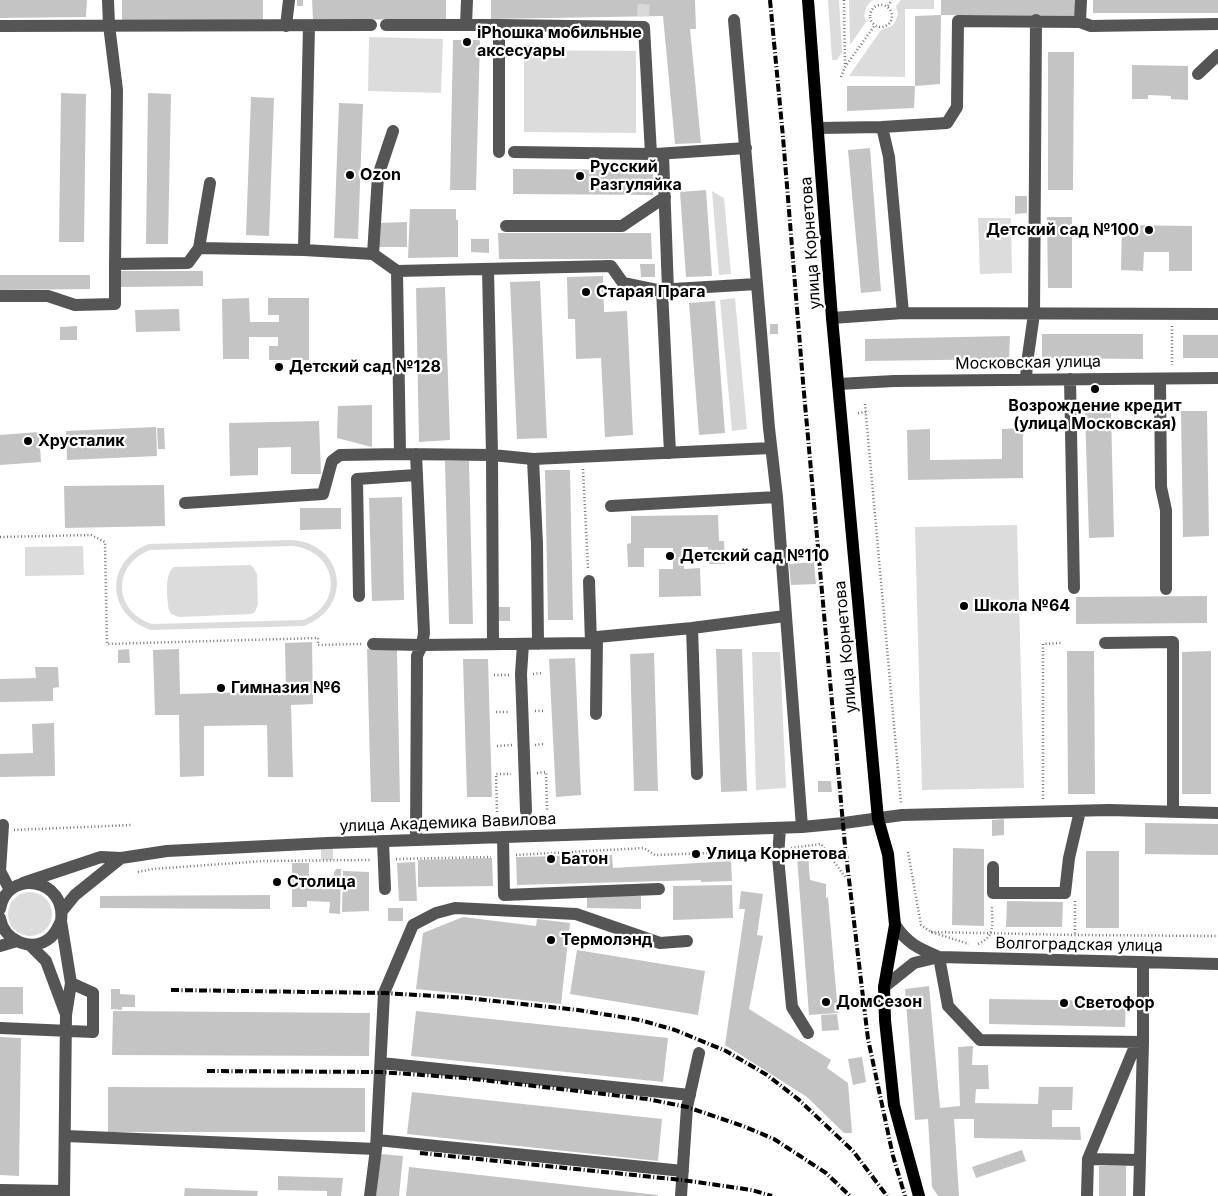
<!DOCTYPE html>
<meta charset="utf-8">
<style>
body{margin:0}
canvas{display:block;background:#fff}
</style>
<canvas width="1218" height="1196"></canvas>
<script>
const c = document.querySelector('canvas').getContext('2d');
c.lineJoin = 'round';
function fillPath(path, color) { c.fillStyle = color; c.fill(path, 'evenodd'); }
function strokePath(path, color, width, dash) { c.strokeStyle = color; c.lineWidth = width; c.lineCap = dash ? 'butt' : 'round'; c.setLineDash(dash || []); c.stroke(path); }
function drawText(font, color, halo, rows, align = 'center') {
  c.font = font + ' Inter,sans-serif'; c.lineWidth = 4.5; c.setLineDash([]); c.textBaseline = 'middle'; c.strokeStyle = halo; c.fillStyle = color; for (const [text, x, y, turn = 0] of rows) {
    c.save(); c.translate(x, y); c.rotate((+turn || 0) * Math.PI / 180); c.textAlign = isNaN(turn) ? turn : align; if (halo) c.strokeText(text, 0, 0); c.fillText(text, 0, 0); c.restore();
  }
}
fillPath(new Path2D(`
 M828 0H839L842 52 837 60H832Z
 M849 0H873C865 6 863 13 866 22L850 45Z
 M901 0H934V9H905V77L849 76 881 30 892 26 895 22 898 14 896 6Z
 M369 37 443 39 441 93 368 91Z
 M524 50 636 51V133L524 132Z
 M712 191 724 198 731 274 719 275Z
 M978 218H1011L1012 273 980 274Z
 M735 298 747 429 732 431 720 300Z
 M1017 525 1024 788 922 790 915 527Z
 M292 540C345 544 354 607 304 626L151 630C106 615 104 561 149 544ZM292 546C337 550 346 604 303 620L152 624C113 611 112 565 150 550Z
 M83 546 84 575 25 576V547Z
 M250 565 253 567 257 574 258 604 255 612 251 614 179 617 171 614 169 610C167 600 164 573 174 567Z
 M752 652H780L786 788 756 790Z
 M8 914a22 22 0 1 1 44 0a22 22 0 1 1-44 0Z`), '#dcdcdc');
fillPath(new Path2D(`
 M0 0H87L86 17 0 18Z
 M122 0H263V20H122Z
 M297 0H303V6H297Z
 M312 0H446V19L313 20Z
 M491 0H695L696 29H690L701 143 675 144 663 16 491 19Z
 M941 0H1075V16L941 15 940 84 915 86V16L941 15Z
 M1093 0H1218V13H1093Z
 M453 40H480L476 190H450Z
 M1048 52H1074L1073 190H1048Z
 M1132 65 1188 66V100L1171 99V96L1148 95V99H1132Z
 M847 86H915L914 108 847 111Z
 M61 93 86 94 84 242H59Z
 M148 93 171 94 168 244H146Z
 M251 97 274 98 269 236 246 235Z
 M339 103 363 104 358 239 334 238Z
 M870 148 881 291 861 293 848 150Z
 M513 169 653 170V195L513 194Z
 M706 190 712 276 686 277 680 192Z
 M1015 196H1027V213L1015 214Z
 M410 209H456V220H458V257L408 258Z
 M1047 217H1072V288H1048Z
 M407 222V247H379V223Z
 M1122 225 1192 226V271H1169V252H1144L1143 271 1121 270Z
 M498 233H651L652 259H499Z
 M471 239H489V253L471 252Z
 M640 264H655V277H641Z
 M121 271H203V286L121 287Z
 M0 275H90V289L0 290Z
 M603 276 604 312 627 311 633 435 605 437 601 358 576 359 575 319H568L567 277Z
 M540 281 547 438 517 439 510 282Z
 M445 287 450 440 419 442 416 288Z
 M249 298 250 322H279V315H268V298H309V360H269V346H278V337H249V359H223L222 299Z
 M715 301 725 433 699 435 689 303Z
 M179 309 180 331 136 332 135 310Z
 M770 324H778V334H770Z
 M77 326V340H60V327Z
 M1042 334H1143V359L1042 358Z
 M1183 335H1218V358H1183Z
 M1010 336 1009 359 865 361V339Z
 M372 405V447L337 438 338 406Z
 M1181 411H1207L1209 536 1183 537Z
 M1085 412H1111L1114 537 1089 538Z
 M319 421 321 474H291V447L258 448V475L230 476 229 423Z
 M156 427 157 456 67 460 66 431Z
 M157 428H164L165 449H158Z
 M1023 428V478L908 480 907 430 930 429V460L1002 459V429Z
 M39 432 41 462 0 465V435Z
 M445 461H469L473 624H449Z
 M545 470H570L573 620H548Z
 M164 485 165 526 65 528 64 486Z
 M402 497 404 600 372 601 369 498Z
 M300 508H341V529L300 530Z
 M718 515 719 541H724L725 564H709L708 547H683L684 569 700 568 701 596 659 597V569H673V548H644V567H628L627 544 631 543V516Z
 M814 562 816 584 791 585 789 564Z
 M1207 596V623L1076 624V597Z
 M497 607H510V621H497Z
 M312 642 313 704 291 705 293 777H268L267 725 204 726V776L180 777 179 715H155L153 650 179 649 180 694 286 691 285 643Z
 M129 649 130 663H118V650Z
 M367 649 397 650 400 802H371Z
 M716 649H742L747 791 721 792Z
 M1067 651H1094L1095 794H1068Z
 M1211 651V794H1182V652Z
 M654 653 658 791H634L630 654Z
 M575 658 581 795 556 797 549 659Z
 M463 659H488L492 797H467Z
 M35 667H58L59 687 53 688V701L0 702V679L36 678Z
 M54 723 55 776 0 777V754L33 753 32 724Z
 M818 781H831L832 792H818Z
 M1004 819V835L992 836V820Z
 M1145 823 1218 824V855L1145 854Z
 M953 848 984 849V926L952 925Z
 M1086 851H1119V928H1086Z
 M612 855 613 868 731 861 732 881 701 882V880L517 885 516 857Z
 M808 856 810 880 826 884V898L828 897 838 1013 809 1015 797 857Z
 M492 858 493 886 418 887V860Z
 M415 862 417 901H399L397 863Z
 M292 863H309V883H330L336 869H341L340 914 329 913 330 902 307 901V907H292Z
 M343 871 369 872V911L342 912Z
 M732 885 733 918 673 920V886Z
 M741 891 763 894 757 935 763 936 749 1009 831 1060 827 1068 848 1083 852 1133H844L807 1097 725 1045 745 909H739Z
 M270 895V909L100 908V896Z
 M587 896H641V909L587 908Z
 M1007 901 1063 902 1062 927H1006Z
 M388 908H403V921H388Z
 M463 917 536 926 537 919 570 923 561 1004 416 989 423 933Z
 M577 950 705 971 698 1015 570 994Z
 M929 986 940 1108 960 1106 958 1047 973 1046 972 1065H988L989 1089H976L975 1103 1038 1104 1039 1087H1073L1072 1110H1052V1127H1080L1081 1140 974 1138V1119H954L959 1196H938L932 1187 928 1119 915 1120 905 989Z
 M0 987H23V1014H0Z
 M111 989H120V994L135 995V1007H122V1010L111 1009Z
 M989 999 1126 1001 1125 1027 989 1024Z
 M113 1011 370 1013 369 1056 112 1055Z
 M416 1011 668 1038 663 1082 411 1056Z
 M837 1014 839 1030 822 1031 821 1015Z
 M0 1037 21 1038 19 1176 0 1175Z
 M862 1057 866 1082 853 1085 848 1059Z
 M108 1087 365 1088V1132H108Z
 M412 1092 662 1119 658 1161 407 1134Z
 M1022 1150 1026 1161 976 1178 972 1167Z
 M380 1154 403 1156 399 1196H376Z
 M1099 1166H1126V1196H1099Z
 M409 1167 658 1195V1196H406Z
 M278 1176 343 1178 341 1196H327V1191L278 1190Z
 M185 1188 258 1191 257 1196H184Z`), '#c4c4c4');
strokePath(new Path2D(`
 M643 16 644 0
 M327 860V843`), '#d9d9d9', 12, [12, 6]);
strokePath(new Path2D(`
 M844 0 845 67
 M870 16a11 11 0 1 1 22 0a11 11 0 1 1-22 0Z
 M888 6 892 0
 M841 77 845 67 875 25
 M1172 326V365
 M865 404 901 803
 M858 413 866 412
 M583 469 588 568
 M0 537 91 535 105 542 107 644 318 638V645L362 644
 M533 674 542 673
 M494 675H510
 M535 711H543
 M496 712H509
 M535 745 543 744
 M497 746 512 745
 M537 773 546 772 547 810
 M1043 799V644L1061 643
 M497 812 496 774H511
 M14 830 132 825
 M791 848 821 844 846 878
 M908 852 921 925 931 932 969 944
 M516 855 644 848 655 855 766 851
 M396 859 491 857
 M138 872 153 869 263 861 371 860
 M1075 901V935
 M931 932 1075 935 1218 936
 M978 944C996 936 992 923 992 906`), '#777', 2.5, [1, 2.5]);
strokePath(new Path2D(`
 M108 0 109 25 117 90 115 264
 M1081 0 1080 22 1091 26 1218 24
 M386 25H499L644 27 651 154 514 152
 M466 25 467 0
 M499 25V152
 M0 26 371 25
 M286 26 289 0
 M1198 74 1218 55
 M882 127 889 157 903 313
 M819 128 882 127 947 123 957 107 958 21 1080 22
 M656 154 746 148
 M663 154 668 290
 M506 226H622L665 197
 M199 248 210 183
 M304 250 309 26
 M373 254 378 176 393 131
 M488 269 492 455 493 644
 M397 271 400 454 492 455 533 459 771 448
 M757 284 769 428 777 497 802 827
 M662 290 670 453
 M0 296H48L75 305 115 304V264L188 263 199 248 304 250 373 254 397 271 611 266 623 283 657 290 757 284 734 20
 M832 318 903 313 1218 314
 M1026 379 1027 363 1034 314 1036 20
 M1070 379 1074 588
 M1160 379 1161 487 1166 510V589
 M838 384 894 381 1218 378
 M416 454 424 633 422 645 417 656 416 840
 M533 459 537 544 538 644
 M185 503 323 494 332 461 340 455 400 454
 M611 506 777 497
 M589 581 591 643
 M359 596 357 479 416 475
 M692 628 697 774
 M1105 643 1173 642V811
 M373 644 422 645 591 643 597 637 692 628 785 616
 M523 644 521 674 526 811
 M596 714 597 637
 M3 825 0 871 10 890
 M780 828 778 857 792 1007 808 1033
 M503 837 504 895 659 889
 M383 841 385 889
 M993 867V893H1065L1069 858 1080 811
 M23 883 101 857 121 858 167 851 327 843 802 827 844 823 902 815 1109 810 1218 813
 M0 909C7 868 67 878 61 921L71 983 66 1015 64 1196
 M62 911 75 895 121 858
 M0 918C4 941 32 953 50 938 56 933 58 927 61 921
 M895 925C908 944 918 948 939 957
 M30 945 46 961 65 1012
 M0 946 17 941
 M939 957 948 1006 980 1040 1143 1042 1140 1160
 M884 987 914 963 939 957 1218 964
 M0 1028 93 1032V993L71 983
 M381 1063 690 1095
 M66 1136 376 1149 370 1196
 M376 1149 384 993 413 925 436 913 455 908 576 914 660 943 687 941
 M376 1149 377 1140 683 1171
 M1088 1159 1140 1160 1139 1196
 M0 1190 64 1191
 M681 1196 687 1107 699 1053
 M1087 1196 1088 1159 1133 1051 1143 1042V963`), '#555', 12);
strokePath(new Path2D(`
 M808 0 832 318 878 819 888 854 895 925 884 987 885 1020 894 1105 919 1196`), '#000', 12);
strokePath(new Path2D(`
 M770 0 783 137 803 382 845 846 868 1039 893 1156 905 1196
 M171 990 384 993 467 998 578 1010 640 1020 675 1030 726 1051 767 1075 798 1099 853 1151 887 1196
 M207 1071 380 1072 465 1078 647 1099 687 1107 743 1126 774 1139 826 1173 850 1196
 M420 1153 682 1180 752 1190 772 1196`), '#000', 4, [8, 2.5, 1, 2.5]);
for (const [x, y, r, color] of [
 [467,42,5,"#000"],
 [350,175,5,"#000"],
 [580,176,5,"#000"],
 [1149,230,5,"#000"],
 [586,292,5,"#000"],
 [279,367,5,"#000"],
 [1095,389,5,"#000"],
 [28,441,5,"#000"],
 [670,556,5,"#000"],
 [964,606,5,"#000"],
 [221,688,5,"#000"],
 [696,854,5,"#000"],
 [551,859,5,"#000"],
 [277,882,5,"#000"],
 [551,940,5,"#000"],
 [826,1002,5,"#000"],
 [1064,1003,5,"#000"]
]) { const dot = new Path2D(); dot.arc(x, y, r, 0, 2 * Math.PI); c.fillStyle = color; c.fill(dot); strokePath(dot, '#fff', 2); }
drawText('bold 16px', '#000', '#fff', [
 ["iPhoшка мобильные",477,33],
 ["аксесуары",477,51],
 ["Русский",590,167],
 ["Разгуляйка",590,185],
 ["Ozon",360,175],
 ["Детский сад №100",1139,230,"right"],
 ["Старая Прага",596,292],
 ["Детский сад №128",289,367],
 ["Возрождение кредит",1095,406,"center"],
 ["(улица Московская)",1095,424,"center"],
 ["Хрусталик",38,441],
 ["Детский сад №110",680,556],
 ["Школа №64",974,606],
 ["Гимназия №6",231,688],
 ["Улица Корнетова",706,854],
 ["Батон",561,859],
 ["Столица",287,882],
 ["Термолэнд",561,940],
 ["ДомСезон",836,1002],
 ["Светофор",1074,1003]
], 'left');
drawText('16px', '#000', '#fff', [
 ["улица Корнетова",811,243,-94],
 ["Московская улица",1028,363,-1],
 ["улица Корнетова",846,647,-95],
 ["улица Академика Вавилова",448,823,-2],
 ["Волгоградская улица",1079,945,1]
]);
</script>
